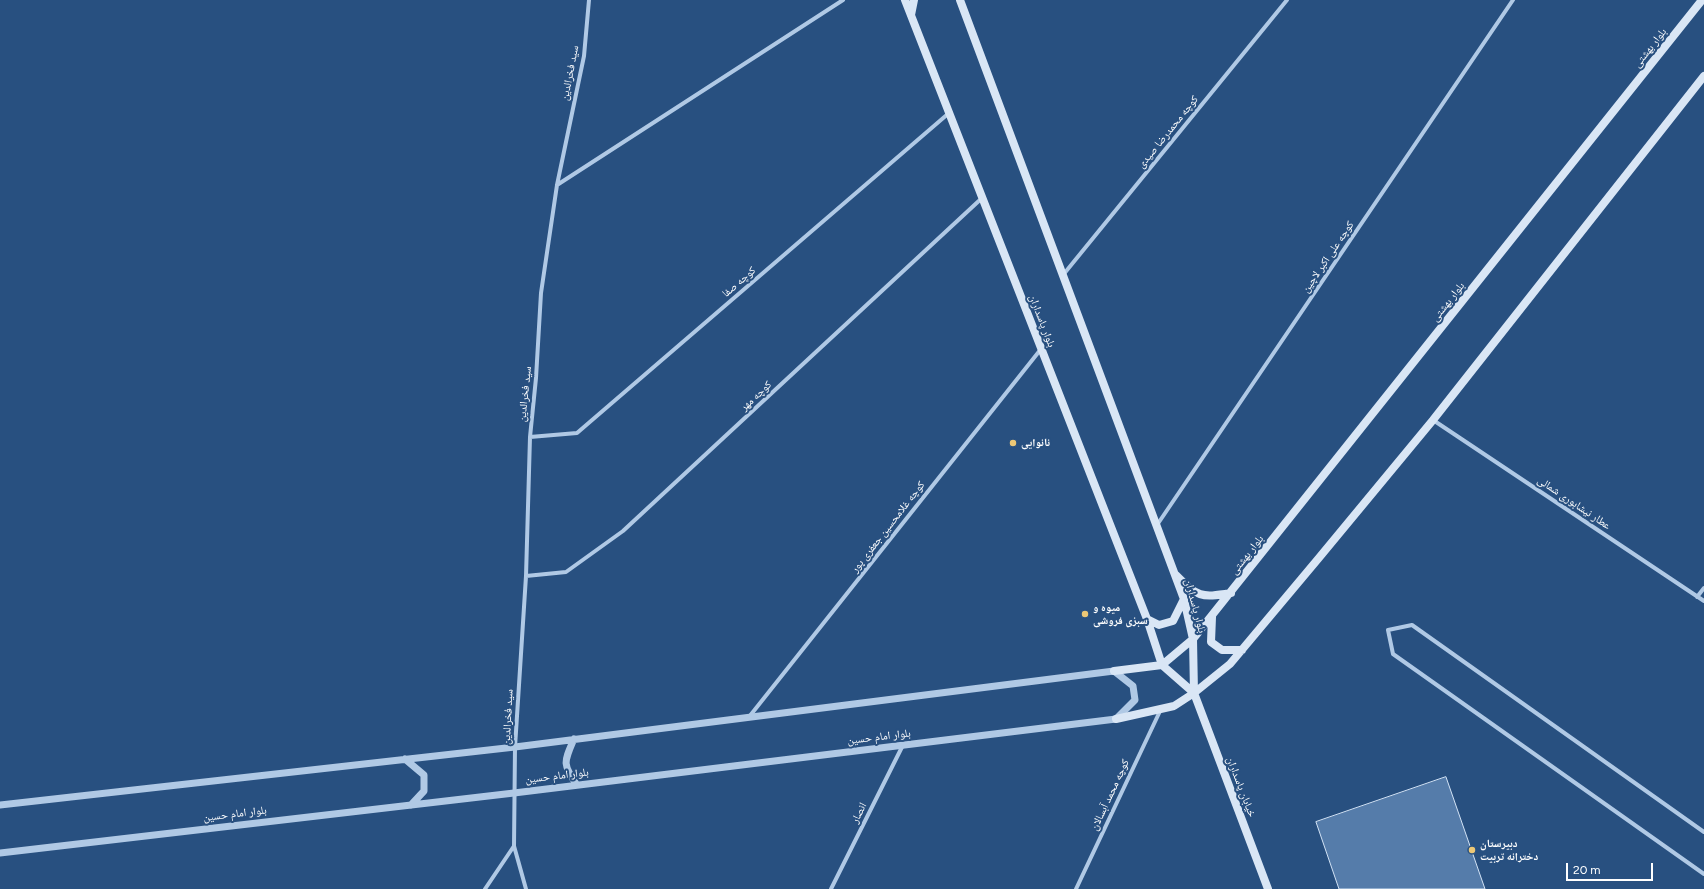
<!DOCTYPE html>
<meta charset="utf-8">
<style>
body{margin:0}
#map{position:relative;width:1704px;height:889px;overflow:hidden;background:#285080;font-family:Figtree,sans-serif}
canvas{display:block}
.scale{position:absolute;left:1566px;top:863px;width:87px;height:18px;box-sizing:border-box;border:2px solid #fff;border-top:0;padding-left:5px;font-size:12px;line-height:14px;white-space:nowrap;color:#fff;-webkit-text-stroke:3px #285080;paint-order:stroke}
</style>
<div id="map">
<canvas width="1704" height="889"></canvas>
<div class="scale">20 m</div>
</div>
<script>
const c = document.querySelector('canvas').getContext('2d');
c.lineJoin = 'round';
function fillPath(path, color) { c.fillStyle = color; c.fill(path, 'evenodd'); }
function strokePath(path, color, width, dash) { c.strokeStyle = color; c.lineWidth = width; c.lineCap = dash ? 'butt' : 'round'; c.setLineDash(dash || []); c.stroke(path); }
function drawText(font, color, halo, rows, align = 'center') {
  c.font = font + ' Figtree,"Noto Naskh Arabic",sans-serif'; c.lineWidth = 4; c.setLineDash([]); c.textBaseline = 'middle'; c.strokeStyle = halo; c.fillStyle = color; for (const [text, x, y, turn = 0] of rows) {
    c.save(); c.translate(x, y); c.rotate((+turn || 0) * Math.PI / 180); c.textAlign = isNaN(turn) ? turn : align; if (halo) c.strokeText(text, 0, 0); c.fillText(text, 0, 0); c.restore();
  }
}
const building = new Path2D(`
 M1446 777 1485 889H1339L1316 822Z`);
fillPath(building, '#557caa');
strokePath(building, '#d3e3f5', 1);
strokePath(new Path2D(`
 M557 185 843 0
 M1063 275 1287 0
 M1433 420 1704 601
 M530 437 577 433 949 113
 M1157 525 1513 0
 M526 576 566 572 623 531 982 198
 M1697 597 1704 588
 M749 717 1041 349
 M1704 832 1412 625 1388 630 1393 654 1704 874
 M485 889 514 846
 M526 889 514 846 515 747 526 576 530 437 536 378 541 293 557 185 584 56 589 0
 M831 889 903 745
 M1076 889 1161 709`), '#b0c9e5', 4);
strokePath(new Path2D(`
 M574 739C564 762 562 764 577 785
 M405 759 424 775V791L411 805
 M0 805 515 747 1114 671 1133 686 1135 700 1116 719 514 793 0 853`), '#b0c9e5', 7);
strokePath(new Path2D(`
 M905 0 1147 619 1162 665 1194 693 1193 639 1184 599 960 0
 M911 15 914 0
 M1176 575C1198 597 1200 598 1231 593
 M1212 617 1211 642 1222 650H1242
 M1147 619 1159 625 1173 621 1184 599
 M1114 671 1162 665 1193 639 1702 0
 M1194 693 1268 889
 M1116 719 1174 706 1194 693 1230 664 1318 559 1433 420 1704 76`), '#d9e6f5', 8);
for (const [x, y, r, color] of [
 [1013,443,4,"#edc876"],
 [1085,614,4,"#edc876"],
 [1472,850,4,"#edc876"]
]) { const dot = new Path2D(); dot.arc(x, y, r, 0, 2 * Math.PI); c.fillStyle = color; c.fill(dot); strokePath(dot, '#285080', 1.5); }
drawText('11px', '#fff', '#285080', [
 ["بلوار بهشتی",1650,48,-52],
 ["سید فخرالدین",570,73,-79],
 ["کوچه محمدرضا صیدی",1168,132,-51],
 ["کوچه علی اکبر لاچین",1328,257,-56],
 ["کوچه صفا",739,282,-41],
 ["بلوار بهشتی",1448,302,-52],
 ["بلوار پاسداران",1042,321,69],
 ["سید فخرالدین",525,394,-84],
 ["کوچه مهر",756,396,-43],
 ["عطار نیشابوری شمالی",1574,503,34],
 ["کوچه غلامحسین جعفری پور",888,527,-52],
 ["بلوار بهشتی",1247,555,-52],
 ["بلوار پاسداران",1195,606,75],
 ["سید فخرالدین",508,717,-87],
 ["بلوار امام حسین",879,737,-7],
 ["بلوار امام حسین",557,776,-7],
 ["خیابان پاسداران",1241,787,69],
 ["کوچه محمد آبسالان",1110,795,-65],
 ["انصار",859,813,-63],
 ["بلوار امام حسین",235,814,-7]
]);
drawText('bold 11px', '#fff', '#285080', [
 ["نانوایی",1021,443],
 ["میوه و",1093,608],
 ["سبزی فروشی",1093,621],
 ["دبیرستان",1480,844],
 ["دخترانه تربیت",1480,857]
], 'left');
</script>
